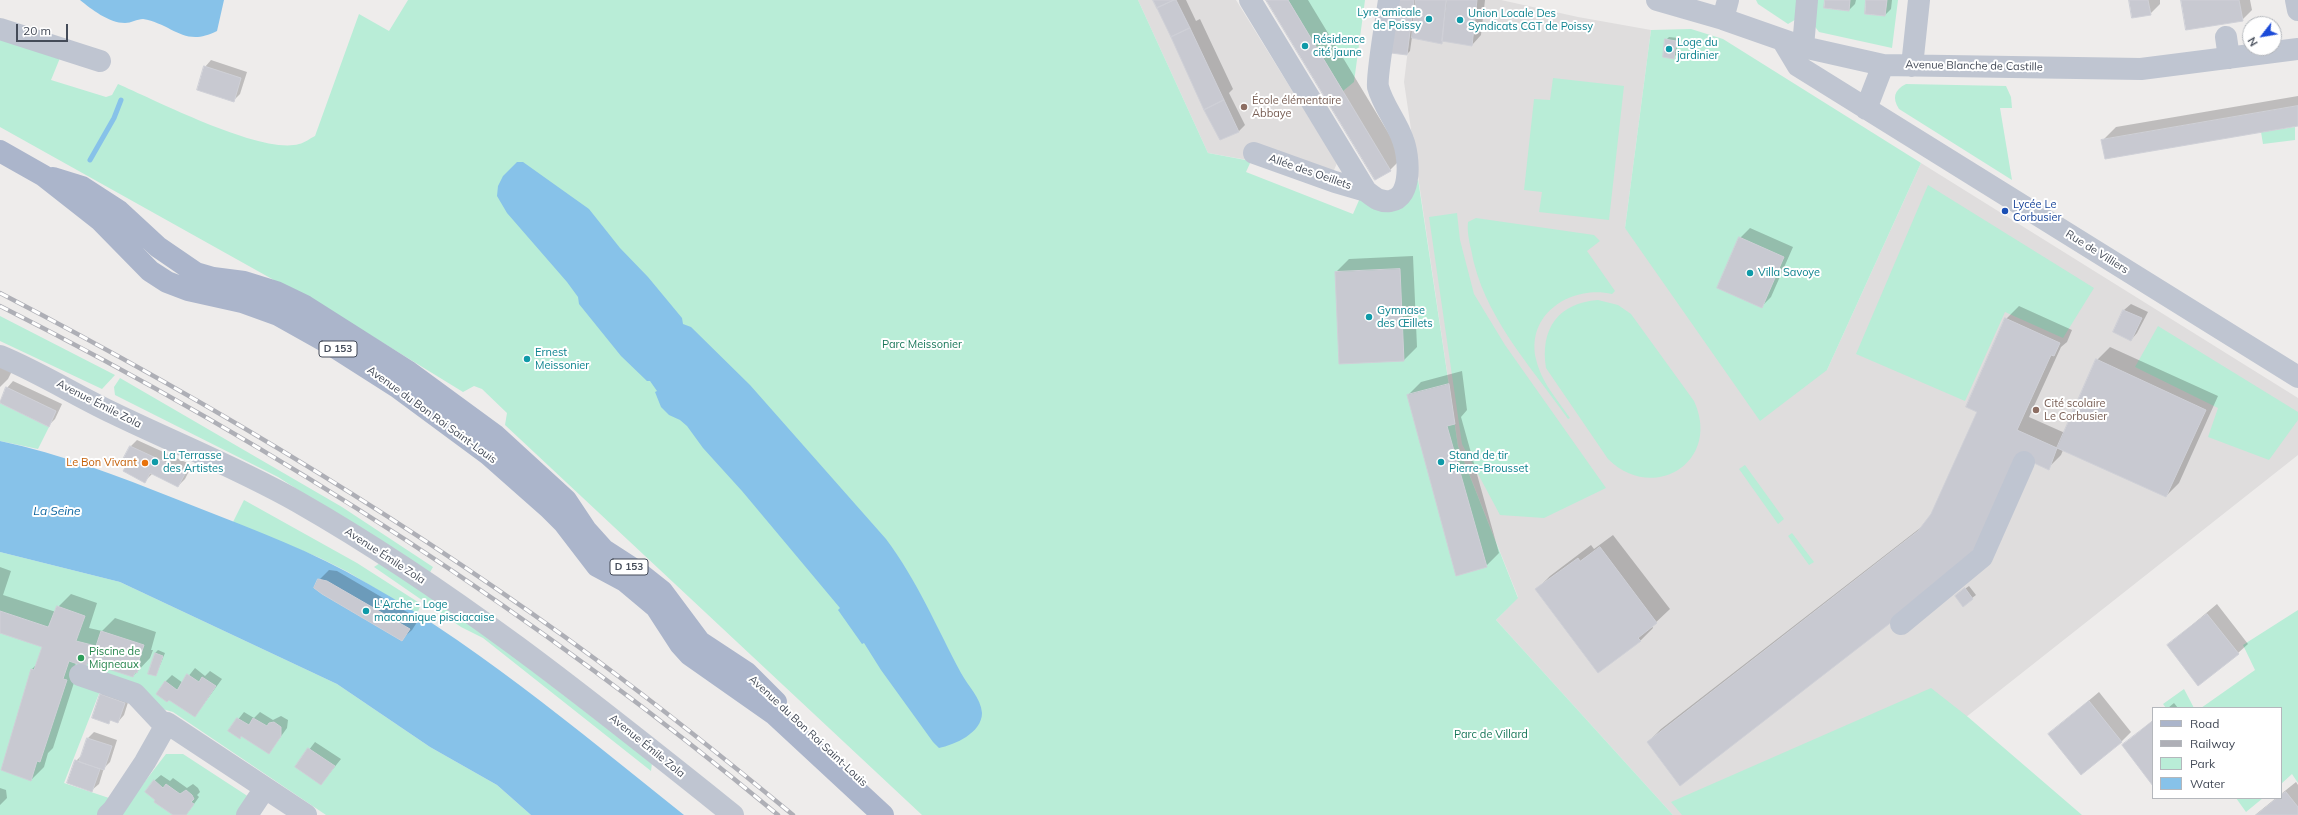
<!DOCTYPE html>
<meta charset="utf-8">
<style>
body{margin:0}
#map{position:relative;width:2298px;height:815px;overflow:hidden;background:#eeeceb;font-family:Mulish,sans-serif}
canvas{display:block}
.legend{position:absolute;left:2152px;top:707px;width:130px;height:92px;box-sizing:border-box;background:#fff;border:1px solid #b4b7bc;margin:0;padding:5px 7px;list-style:none;font-size:12px;color:#444b58}
.legend li{display:flex;align-items:center;gap:8px;height:20px}
.legend b{width:20px;border:1px solid #b4b7bc}
.north{position:absolute;left:2242px;top:16px;width:40px;height:40px;box-sizing:border-box;background:#fff;border:1px solid #b4b7bc;border-radius:50%;rotate:239deg;font-size:11px;font-weight:700;line-height:16px;text-align:center;color:#444b58}
.north::after{content:'';display:block;margin:auto;width:14px;height:18px;background:#1c4bd8;clip-path:polygon(50% 0,100% 100%,50% 72%,0 100%)}
.scale{position:absolute;left:16px;top:24px;width:52px;height:18px;box-sizing:border-box;border:2px solid #444b58;border-top:0;padding-left:5px;font-size:12px;line-height:14px;white-space:nowrap;color:#444b58;-webkit-text-stroke:3px #fff;paint-order:stroke}
</style>
<div id="map">
<canvas width="2298" height="815"></canvas>
<ul class="legend">
<li><b style="height:5px;background:#abb5cb"></b>Road</li>
<li><b style="height:5px;background:#aeafb6"></b>Railway</li>
<li><b style="height:11px;background:#b9edd7"></b>Park</li>
<li><b style="height:11px;background:#87c2e9"></b>Water</li>
</ul>
<div class="north">N</div>
<div class="scale">20 m</div>
</div>
<script>
const c = document.querySelector('canvas').getContext('2d');
c.lineJoin = 'round';
function fillPath(path, color) { c.fillStyle = color; c.fill(path, 'evenodd'); }
function strokePath(path, color, width, dash) { c.strokeStyle = color; c.lineWidth = width; c.lineCap = dash ? 'butt' : 'round'; c.setLineDash(dash || []); c.stroke(path); }
function drawText(font, color, halo, rows, align = 'center') {
  c.font = font + ' Mulish,sans-serif'; c.lineWidth = 4; c.setLineDash([]); c.textBaseline = 'middle'; c.strokeStyle = halo; c.fillStyle = color; for (const [text, x, y, turn = 0] of rows) {
    c.save(); c.translate(x, y); c.rotate((+turn || 0) * Math.PI / 180); c.textAlign = isNaN(turn) ? turn : align; if (halo) c.strokeText(text, 0, 0); c.fillText(text, 0, 0); c.restore();
  }
}
fillPath(new Path2D(`
 M1138 0H1236L1337 163 1332 175 1208 153Z
 M1414 0H1501L1578 17 1651 30 1625 228 1827 370 1921 163 2298 398V455L1842 815H1673L1496 620 1518 597 1458 446 1404 82Z`), '#dfdddd');
fillPath(new Path2D(`
 M408 0H1138L1208 153 1251 161 1246 172 1353 214 1360 198 1412 193 1418 179 1458 446 1518 598 1496 620 1673 815H922L505 425 507 413 482 389 474 386 463 392 349 322 0 127V39L60 58 51 80 106 97 112 95 118 84C155 100 262 155 299 144 305 143 310 138 315 136L359 14 389 31Z
 M1288 0H1365L1354 82 1343 91Z
 M1756 0H1800L1798 18 1788 24 1758 4Z
 M1813 0H1825L1824 8 1849 11 1850 0H1866L1865 14 1885 16 1887 0H1898L1892 48 1819 32 1810 20Z
 M1691 29 1723 39 1921 163 1827 370 1760 421 1625 228 1651 30Z
 M1553 78 1624 86 1609 220 1539 212 1542 192 1524 190 1534 99 1550 100Z
 M1906 84 2006 86 2011 97 2012 108H2000L2012 180 1899 109C1892 98 1894 90 1906 84Z
 M2295 127V140L2263 144 2261 132Z
 M1928 185 2094 288 2063 338 2005 312 1965 401 1856 354Z
 M1457 213 1460 240 1474 294 1505 345 1606 488 1544 518 1500 515 1462 444 1429 217Z
 M1476 218 1594 235 1600 241 1587 251 1615 291 1612 294C1572 285 1526 313 1536 359 1541 382 1557 399 1570 418L1568 419C1531 366 1482 315 1471 249 1469 241 1467 231 1468 222Z
 M1598 300 1618 305 1631 314 1694 401C1722 462 1653 504 1608 459L1546 368C1540 329 1558 303 1598 300Z
 M0 316 115 375 102 389 0 341Z
 M2158 326 2298 412V420L2269 460 2208 437 2218 408 2135 367Z
 M120 378 342 507 433 567 429 574 278 477 115 395 114 387Z
 M0 403 49 427 38 449 0 441Z
 M1745 465 1784 519 1778 524 1739 469Z
 M244 500 357 563 421 604 417 614 348 572 320 558 233 522Z
 M1792 533 1814 562 1809 565 1788 536Z
 M0 552 120 582 337 684 430 747 497 785 531 815H326L173 712 100 691 64 783 109 798 99 815H0Z
 M380 563 470 623 652 763 651 771 483 638 461 627 374 567Z
 M2298 610V783L2292 774 2281 784V708H2201L2255 670 2243 645Z
 M1931 688 1968 717 2082 815H1682L1671 802Z
 M2184 689 2194 708H2166L2163 704Z
 M166 754H183L249 797 236 815H119Z
 M2236 798H2263L2246 812Z`), '#b9edd7');
fillPath(new Path2D(`
 M80 0H224L217 31C184 48 173 24 143 19 137 19 131 23 125 23 109 23 91 9 80 0Z
 M517 162H523L589 209 620 248 648 277 682 318 683 324 691 327 750 385 886 539C917 580 937 628 961 673 968 686 981 698 982 713 982 733 954 745 939 748L933 742 881 670 864 643 862 644 838 610 840 608 742 491 703 448 687 426 680 420 669 415 661 407 655 392 657 391 650 381H647L621 356 579 304 578 297 567 282 507 213 497 196 498 186 503 176Z
 M0 441C61 454 118 476 176 499 233 522 293 543 347 572 469 638 576 729 684 815H531L497 785 430 747 337 684 120 582 0 552Z`), '#87c2e9');
fillPath(new Path2D(`
 M1154 0H1186L1196 21 1200 19 1233 89 1229 93 1245 125 1239 131 1221 139Z
 M1267 0H1308L1403 157 1390 170Z
 M1400 0H1485L1481 35 1472 45 1412 37 1410 51 1407 54Z
 M1826 0H1856L1855 4 1849 10Z
 M1867 0H1892L1891 9 1885 15Z
 M2130 0H2160V4L2150 14Z
 M2182 0H2250L2252 10 2242 20Z
 M1669 37 1678 38 1676 55 1673 58 1666 40Z
 M211 60 247 72 240 94 234 100 205 67Z
 M2298 96V125L2103 140 2116 127Z
 M1750 228 1793 247 1771 297 1761 307 1740 238Z
 M1413 256 1417 347 1404 360 1340 363 1336 272 1349 259Z
 M2131 304 2148 312 2137 333 2131 340 2114 332 2124 310Z
 M2019 306 2072 330 2067 342 2061 347 2029 417 2065 433 2097 360 2110 347 2218 396 2179 483 2166 496 2063 450 2061 455 2048 468 2025 458 1648 742 1661 729 1924 525 1931 515 1978 411 2006 319Z
 M0 366 12 371 8 379 0 387Z
 M1462 371 1467 410 1461 417 1499 553 1486 566 1408 395 1421 382Z
 M13 381 62 404 55 419 49 425 0 402 7 388Z
 M137 440 192 465 185 479 178 486 153 473 145 481 122 463 131 446Z
 M1613 535 1670 609 1652 626 1653 628 1640 641 1537 589 1550 576 1591 545 1594 549Z
 M0 567 11 571 3 595 56 612 58 607 71 594 97 603 89 628 102 631 115 618 156 632 151 650H153L150 658 133 676 93 658 85 666 76 663 75 666 79 667 53 748 48 753 44 767 31 780 2 770 32 669 38 663 43 647 0 632Z
 M329 570 337 571 419 619 412 630 402 639 319 580Z
 M1969 586 1976 595 1963 605 1959 593Z
 M2217 604 2248 644 2238 653 2168 645Z
 M158 650 165 653 156 675 155 653Z
 M195 668 205 676 210 671 222 679 195 716 165 682 172 675 183 683Z
 M107 688 130 696 124 715 118 722 111 720 108 722 101 695Z
 M2099 692 2131 732 2121 742 2049 734Z
 M2174 703 2178 708H2168Z
 M244 712 254 718 260 712 273 720 281 716 288 720 287 728 269 753 242 735 240 737 229 731Z
 M2153 720V784L2123 746Z
 M94 732 117 740 110 762 104 768 99 784 92 790 76 761 82 755 88 738Z
 M315 742 341 759 321 784 296 767Z
 M161 775 170 781 173 778 187 788 193 784 198 788 200 792 197 795 199 797 186 815H174L156 799 154 781Z
 M2296 782 2298 785V815H2255L2276 798H2281V794Z
 M0 788 6 790 7 798 0 805Z`), '#0003');
strokePath(new Path2D(`
 M90 160 114 118 121 100`), '#87c2e9', 5);
const building = new Path2D(`
 M1153 0H1174L1157 8Z
 M1174 0H1176L1190 28 1171 37 1157 8Z
 M1266 0H1288L1391 171 1375 180Z
 M1399 0H1414L1407 55 1391 53Z
 M1416 0H1446L1442 44 1412 38Z
 M1447 0H1477L1472 46 1442 41Z
 M1825 0H1850L1849 11 1824 8Z
 M1866 0H1887L1885 16 1865 14Z
 M2129 0H2148L2151 15 2132 18Z
 M2181 0H2239L2243 21 2186 30Z
 M1190 28 1224 100 1204 110 1171 37Z
 M1665 39 1676 41 1674 59 1663 57Z
 M204 66 241 78 234 102 197 90Z
 M1224 100 1239 132 1220 140 1204 110Z
 M2298 106V126L2105 159 2101 140Z
 M1739 237 1784 257 1762 308 1717 288Z
 M1400 269 1404 361 1339 364 1335 272Z
 M2123 310 2142 318 2131 341 2113 332Z
 M2005 318 2060 343 2054 356 2051 355 2017 430 2057 448 2049 470 2019 456 1977 545 1960 569 1680 786 1647 742 1918 531 1931 514 1977 412 1966 407Z
 M2096 359 2206 410 2166 497 2057 448Z
 M1449 384 1455 424 1447 426 1487 567 1456 576 1407 395Z
 M6 387 56 411 49 427 0 403Z
 M130 446 186 472 178 487 150 473 145 483 123 471 126 466 121 463Z
 M1600 547 1657 623 1638 638 1641 641 1598 673 1535 589 1578 558 1580 561Z
 M318 579 327 581 410 629 402 641 322 594 314 588Z
 M1965 588 1973 599 1963 607 1955 596Z
 M57 606 85 616 76 641 96 646 101 631 144 645 138 663 140 664 137 673 135 672 133 677 90 663 92 659 89 658 86 667 69 661 63 679 67 680 40 762 37 761 31 781 1 770 31 669 34 670 42 647 0 633V611L48 627Z
 M2207 614 2239 654 2198 686 2167 645Z
 M155 653 163 656 156 676 148 674Z
 M187 674 199 682 202 677 216 686 195 717 169 700 167 702 156 694 165 681 177 690Z
 M100 694 125 703 118 723 110 720 109 724 92 718Z
 M2089 701 2122 742 2081 775 2048 734Z
 M237 718 249 725 253 718 267 726 269 723 274 722 281 727V736L269 754 241 736 240 739 228 731Z
 M2153 721V786L2122 745Z
 M87 738 112 746 104 770 79 762Z
 M308 748 335 766 321 785 295 767Z
 M75 760 100 769 92 792 67 783Z
 M154 780 163 788 166 784 180 794 186 790 192 795 194 799 191 802 194 804 186 815H173L154 802 155 800 145 792Z
 M2286 792 2298 807V815H2256L2277 798H2281V795Z`);
fillPath(building, '#c8c9d1');
strokePath(building, '#cfd0d7', 1);
strokePath(new Path2D(`
 M1250 0 1366 191C1375 198 1379 202 1390 201 1413 198 1409 155 1403 140 1397 122 1383 106 1378 87 1376 77 1387 15 1389 0
 M1657 0 1723 19 1803 47 1883 65 2141 69 2298 49
 M2296 0 2298 10
 M1723 19 1728 0
 M0 29 100 61
 M2226 37 2229 58
 M1783 41 1798 66 2298 377
 M1803 47 1807 0
 M1912 66 1919 0
 M1866 109 1883 65
 M1254 153 1335 182 1366 191
 M0 356C39 372 75 395 113 413 175 443 238 468 298 502 454 591 593 703 733 815
 M1901 624 1982 557 2024 462
 M80 675 135 694 165 726
 M108 815 113 810 145 762 167 723 306 815
 M247 815 265 788`), '#bfc5d1', 22);
strokePath(new Path2D(`
 M0 151 44 176 100 220 150 271 167 282 188 290 242 302 278 315 328 343 397 387 489 455 549 508 564 523 597 566 625 581 656 607 680 644 690 655 774 714 883 815
 M53 178 82 187 119 211 158 247 196 273 213 278 244 282 276 292 305 306 409 372 495 435 566 500 586 530 604 550 638 572 662 591 700 642 747 673 776 702`), '#abb5cb', 22);
const rail = new Path2D(`
 M0 293C208 401 409 522 598 661 664 710 729 762 793 815
 M0 306C277 446 540 617 778 815`);
strokePath(rail, '#aeafb6', 4.5);
strokePath(rail, '#fff', 3, [9]);
for (const [x, y, r, color] of [
 [1429,19,4,"#0f9aa8"],
 [1460,20,4,"#0f9aa8"],
 [1305,46,4,"#0f9aa8"],
 [1669,49,4,"#0f9aa8"],
 [1244,107,4,"#8d6e63"],
 [2005,211,4,"#1a4fb4"],
 [1750,273,4,"#0f9aa8"],
 [1369,317,4,"#0f9aa8"],
 [527,359,4,"#0f9aa8"],
 [2036,410,4,"#8d6e63"],
 [155,462,4,"#0f9aa8"],
 [1441,462,4,"#0f9aa8"],
 [145,463,4,"#e8710a"],
 [366,611,4,"#0f9aa8"],
 [81,658,4,"#2e9e5b"]
]) { const dot = new Path2D(); dot.arc(x, y, r, 0, 2 * Math.PI); c.fillStyle = color; c.fill(dot); strokePath(dot, '#fff', 1.5); }
for (const [x, y, w] of [
 [338,349,38],
 [629,567,38]
]) { const box = new Path2D(); box.roundRect(x - w / 2, y - 8, w, 16, 3); c.fillStyle = '#fff'; c.fill(box); strokePath(box, '#444b58', 1); }
drawText('bold 10px', '#444b58', null, [
 ["D 153",338,349],
 ["D 153",629,567]
]);
drawText('11px', '#0d838f', '#fff', [
 ["Lyre amicale",1421,13,"right"],
 ["de Poissy",1421,26,"right"],
 ["Union Locale Des",1468,14],
 ["Syndicats CGT de Poissy",1468,27],
 ["Résidence",1313,40],
 ["cité jaune",1313,53],
 ["Loge du",1677,43],
 ["jardinier",1677,56],
 ["Villa Savoye",1758,273],
 ["Gymnase",1377,311],
 ["des Œillets",1377,324],
 ["Ernest",535,353],
 ["Meissonier",535,366],
 ["La Terrasse",163,456],
 ["des Artistes",163,469],
 ["Stand de tir",1449,456],
 ["Pierre-Brousset",1449,469],
 ["L'Arche - Loge",374,605],
 ["maconnique pisciacaise",374,618]
], 'left');
drawText('11px', '#444b58', '#fff', [
 ["Avenue Blanche de Castille",1974,66,1],
 ["Allée des Oeillets",1310,172,19],
 ["Rue de Villiers",2097,252,32],
 ["Avenue Émile Zola",99,404,27],
 ["Avenue du Bon Roi Saint-Louis",432,415,36],
 ["Avenue Émile Zola",385,556,33],
 ["Avenue du Bon Roi Saint-Louis",808,731,43],
 ["Avenue Émile Zola",647,746,39]
]);
drawText('11px', '#785e54', '#fff', [
 ["École élémentaire",1252,101],
 ["Abbaye",1252,114],
 ["Cité scolaire",2044,404],
 ["Le Corbusier",2044,417]
], 'left');
drawText('11px', '#164399', '#fff', [
 ["Lycée Le",2013,205],
 ["Corbusier",2013,218]
], 'left');
drawText('11px', '#187759', '#fff', [
 ["Parc Meissonier",922,345],
 ["Parc de Villard",1491,735]
]);
drawText('11px', '#c56008', '#fff', [
 ["Le Bon Vivant",137,463]
], 'right');
drawText('11px', '#27864d', '#fff', [
 ["Piscine de",89,652],
 ["Migneaux",89,665]
], 'left');
drawText('italic 12px', '#0f67a1', '#fff', [
 ["La Seine",57,511]
]);
</script>
